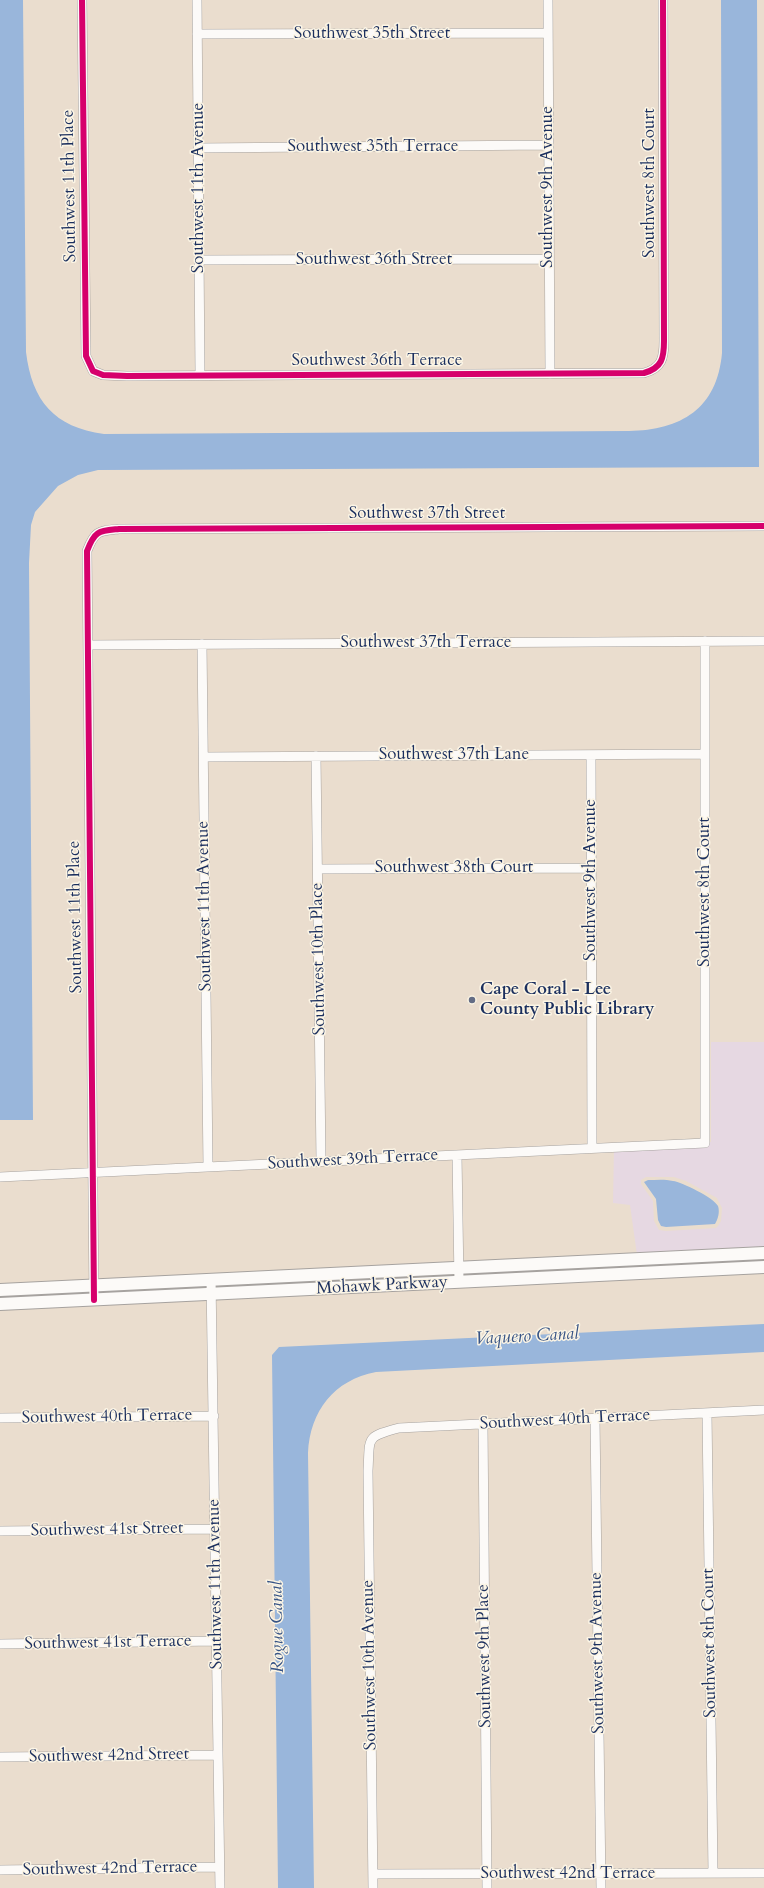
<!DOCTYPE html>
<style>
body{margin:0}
canvas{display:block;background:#eaddce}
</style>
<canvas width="764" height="1888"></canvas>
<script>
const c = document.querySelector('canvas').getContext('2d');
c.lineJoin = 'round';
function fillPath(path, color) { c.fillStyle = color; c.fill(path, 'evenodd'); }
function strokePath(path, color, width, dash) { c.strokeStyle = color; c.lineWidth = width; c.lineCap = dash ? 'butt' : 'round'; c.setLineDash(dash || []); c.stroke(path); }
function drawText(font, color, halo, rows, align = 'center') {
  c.font = font + ' Cardo,serif'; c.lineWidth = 3; c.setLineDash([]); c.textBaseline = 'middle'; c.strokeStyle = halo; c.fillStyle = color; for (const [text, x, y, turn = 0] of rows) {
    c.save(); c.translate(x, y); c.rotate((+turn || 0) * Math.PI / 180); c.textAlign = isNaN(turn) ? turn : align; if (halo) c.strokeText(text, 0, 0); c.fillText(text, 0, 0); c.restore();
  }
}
fillPath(new Path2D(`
 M711 1042H764V1248L637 1255 630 1205 613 1203 614 1147 711 1142ZM646 1177H674L686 1181 717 1198 722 1208 721 1221 718 1226 716 1228 666 1231 659 1230 654 1221 653 1201 641 1184V1180Z`), '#e6d8e2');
fillPath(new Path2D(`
 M0 0H23L26 352C32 401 54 427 104 434L629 431C681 430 717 409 722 353L721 0H757L759 467 98 470 78 475 58 486 35 512 31 525 29 563 33 1120H0Z
 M648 1180C656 1180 665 1179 673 1181 682 1182 714 1198 718 1206 720 1212 718 1219 715 1224L666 1227 661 1226 658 1220 656 1199 644 1182Z
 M764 1324V1352L376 1372C334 1380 310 1411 308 1453L314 1888H278L272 1355 279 1347Z`), '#99b6db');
const minor = new Path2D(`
 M82 0 86 356 93 371 103 375 127 376 644 373C662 368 664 358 664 341L663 0
 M197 0 200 375
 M548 0 550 374
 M197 34 548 33
 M199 148 548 145
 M199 260 549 259
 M202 644 208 1167
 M88 645 764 641
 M591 755 592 1148
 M316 756 321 1161
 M204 757 704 754
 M318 869 591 868
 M457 1155 459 1282
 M0 1177 705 1143V641
 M211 1279 220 1888
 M94 1300 87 551C95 530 99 531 119 529L764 526
 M707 1413 713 1873
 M0 1418 214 1416
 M595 1418 601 1888
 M483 1424 487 1888
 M0 1531 214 1529
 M0 1644 217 1641
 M0 1757 218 1755
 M0 1870 219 1867
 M373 1874 764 1873
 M373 1888 368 1471C370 1437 365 1437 399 1428L764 1410`);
const tertiary = new Path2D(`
 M0 1290 764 1253
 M0 1304 764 1267`);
strokePath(minor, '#a6a29f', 10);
strokePath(tertiary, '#a6a29f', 14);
strokePath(minor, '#fcfaf8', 9);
strokePath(tertiary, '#fcfaf8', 12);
strokePath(new Path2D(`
 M82 0 86 356 93 371 103 375 127 376 644 373C662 368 664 358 664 341L663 0
 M94 1300 87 551C95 530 99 531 119 529L764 526`), '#d6006c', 6);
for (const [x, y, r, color] of [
 [472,1000,4,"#636c85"]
]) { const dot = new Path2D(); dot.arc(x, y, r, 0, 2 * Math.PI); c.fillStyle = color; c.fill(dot); strokePath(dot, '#fcf5e5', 1.5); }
drawText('17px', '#1b2f5e', '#fcf5e5', [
 ["Southwest 35th Street",372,34],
 ["Southwest 35th Terrace",373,147],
 ["Southwest 8th Court",650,183,-90],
 ["Southwest 11th Place",70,186,-91],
 ["Southwest 9th Avenue",548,187,-90],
 ["Southwest 11th Avenue",199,188,-90],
 ["Southwest 36th Street",374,260],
 ["Southwest 36th Terrace",377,361],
 ["Southwest 37th Street",427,514],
 ["Southwest 37th Terrace",426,643],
 ["Southwest 37th Lane",454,755],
 ["Southwest 38th Court",454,868],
 ["Southwest 9th Avenue",591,880,-90],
 ["Southwest 8th Court",705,892,-90],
 ["Southwest 11th Avenue",205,906,-91],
 ["Southwest 11th Place",76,917,-91],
 ["Southwest 10th Place",319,959,-91],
 ["Southwest 39th Terrace",353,1160,-3],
 ["Mohawk Parkway",382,1286,-3],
 ["Southwest 40th Terrace",107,1417,-1],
 ["Southwest 40th Terrace",565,1420,-3],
 ["Southwest 41st Street",107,1530,-1],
 ["Southwest 11th Avenue",216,1584,-91],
 ["Southwest 41st Terrace",108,1643,-1],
 ["Southwest 8th Court",710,1643,-91],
 ["Southwest 9th Avenue",598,1653,-91],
 ["Southwest 9th Place",485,1656,-91],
 ["Southwest 10th Avenue",370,1665,-91],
 ["Southwest 42nd Street",109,1756,-1],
 ["Southwest 42nd Terrace",110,1869,-1],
 ["Southwest 42nd Terrace",568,1874]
]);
drawText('bold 17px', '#1b2f5e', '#fcf5e5', [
 ["Cape Coral - Lee",480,990],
 ["County Public Library",480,1010]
], 'left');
drawText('italic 18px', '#365385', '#fcf5e5', [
 ["Vaquero Canal",527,1337,-3],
 ["Rogue Canal",278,1627,-91]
]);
</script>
